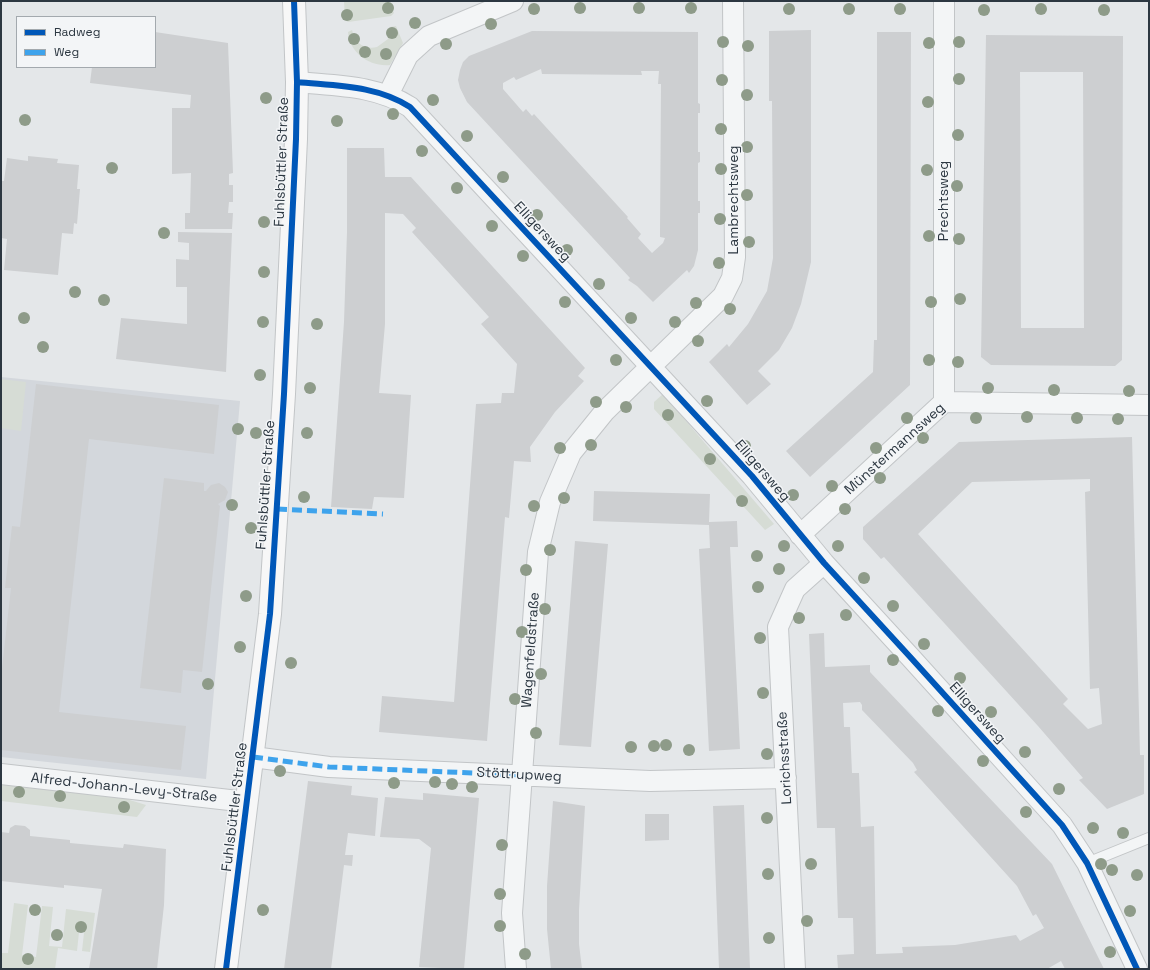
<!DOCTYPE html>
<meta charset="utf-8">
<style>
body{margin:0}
#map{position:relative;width:1150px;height:970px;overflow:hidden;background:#e4e7e9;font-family:"Space Grotesk",sans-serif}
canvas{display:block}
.frame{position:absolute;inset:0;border:2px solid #2c3741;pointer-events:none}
.legend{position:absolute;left:16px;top:16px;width:140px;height:52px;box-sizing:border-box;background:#f3f5f7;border:1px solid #a3a9ae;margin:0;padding:5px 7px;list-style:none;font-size:12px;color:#2c3741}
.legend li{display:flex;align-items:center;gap:8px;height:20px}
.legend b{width:20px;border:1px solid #a3a9ae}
</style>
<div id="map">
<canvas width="1150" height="970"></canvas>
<div class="frame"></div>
<ul class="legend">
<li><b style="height:5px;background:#0057b8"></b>Radweg</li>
<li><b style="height:5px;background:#3ea3ec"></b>Weg</li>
</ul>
</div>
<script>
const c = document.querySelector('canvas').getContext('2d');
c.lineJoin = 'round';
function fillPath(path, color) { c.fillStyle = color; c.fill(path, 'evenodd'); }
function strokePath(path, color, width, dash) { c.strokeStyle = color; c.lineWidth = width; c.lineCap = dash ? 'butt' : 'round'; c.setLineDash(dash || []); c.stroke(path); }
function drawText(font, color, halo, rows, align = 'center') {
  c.font = font + ' "Space Grotesk",sans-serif'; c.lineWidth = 3; c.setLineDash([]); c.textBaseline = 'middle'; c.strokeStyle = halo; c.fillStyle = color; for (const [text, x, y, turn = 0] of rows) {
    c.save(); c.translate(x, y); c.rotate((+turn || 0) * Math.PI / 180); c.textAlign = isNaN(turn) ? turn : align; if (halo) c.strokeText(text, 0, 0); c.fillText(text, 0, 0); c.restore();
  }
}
fillPath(new Path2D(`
 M1 377 240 401 206 779 1 757Z`), '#d3d7dc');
fillPath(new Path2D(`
 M344 1H389L394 13 391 16 348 22 345 20Z
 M396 26 403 43 390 65C369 67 349 52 348 32L352 30C355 43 364 50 377 47L388 39 390 27Z
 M1 379 26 382 21 431 1 428Z
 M663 394 774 524 765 530 654 409V402Z
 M1 783 120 797 146 805 137 817 1 801Z
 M14 903 28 905 22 955 36 957 42 906 53 907 49 946 62 947 66 909 95 913 90 952 82 951 85 924 80 923 77 951 58 948 55 969H1V953H8Z`), '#d6dcd5');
fillPath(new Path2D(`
 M811 30V262L801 304 792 328 779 350 758 371 771 384 747 405 709 362 727 344 729 347 748 324 767 291 773 258 772 101H769V31Z
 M532 31 698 32V103L700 104V113H698V152H700V162L698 163V201H700V213H698V250L694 266 689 273 687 270 653 302 637 286 628 280 630 278 467 102 460 88 458 80 460 70 463 62 469 56ZM541 69 542 74 642 75 641 71H659L658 84H661L660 231V237L665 238 663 243 652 253 638 238 641 234 627 218 628 217 534 114 532 116 526 109 523 112 503 89V83L514 77 516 80Z
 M155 32 228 43 233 173 229 174V185H233V202H229L228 213H233L232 229H185V213H190L191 173 172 174V108H190L191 95 90 83 92 67H155Z
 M877 32H911L910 385 810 477 786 451 873 372 874 340H877Z
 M986 35 1123 36 1122 360 1115 366 991 365 981 357ZM1020 72H1083L1084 328H1021Z
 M347 148H384L385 177H411L585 368 578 376 584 381 555 412 530 447 531 462 514 461 509 518 505 517 487 741 379 732 382 696 454 702 476 404 501 403 502 393H514L517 364 481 324 489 317 412 232 416 228 403 214 385 213V324L379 393 411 395 404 498 374 497 372 509 331 507 344 322 347 232Z
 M28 156 58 159 57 163 79 165 77 189H80L77 224 74 223 73 234 62 233 58 275 4 270 7 239 1 238V181H4L7 158 28 161Z
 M178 232 232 233 226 372 116 359 121 318 187 324V287H176V259L189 260V243L178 242Z
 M36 384 219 405 214 454 89 439 59 712 186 726 181 770 1 750V677L11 588H5L12 526 20 527Z
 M1132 437 1140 755H1144V794L1107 809 1079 780 1083 778 1038 726 884 557 881 559 863 539V527L959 442ZM1090 479V491L1085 492 1090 689 1099 688 1102 724 1088 729 1063 704 1068 699 918 534 972 482Z
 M164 478 204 483V491H206L211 485 219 483 225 487 228 492 225 500 218 504 220 506 202 672 183 670 181 693 140 688Z
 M594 491 710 494 709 522 737 521 738 547H730L740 749 709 751 699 549 710 548 709 525 593 521Z
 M575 541 608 544 591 747 559 745Z
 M824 633 825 667 870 665V672L1052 864 1104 969H1065L1061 961 1047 969H838L837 955 854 954 853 918H838L835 828H817L809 634ZM860 702 862 705V710L913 763 917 770 914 772 1017 886 1033 916 1036 914 1044 928 1020 941 1016 935 955 945 902 947 903 953 876 954 874 826 861 827 859 773H852L850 727H844L843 703Z
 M308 781 352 786 351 795 378 798 375 836 348 833 345 855H353L352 866 344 865 331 969H284Z
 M423 793 479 798 464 969 419 967 431 848 419 839 380 837 385 797 423 800Z
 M553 801 585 806 579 910V944L582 969H551L547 929V886Z
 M744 805 750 969H719L713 806Z
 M645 814H669V840L645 841Z
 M15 825 25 826 30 830V836L70 840V843L123 848 124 844 166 849 164 905 157 969H89L102 889 64 885V888L1 881V832L9 833 10 828Z`), '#cdcfd1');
const lane = new Path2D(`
 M1087 863 1149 838`);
const street = new Path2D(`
 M944 1V402
 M297 82C336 86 376 85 410 107L752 476 824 563 912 659 1062 825 1087 863 1137 969
 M388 95 408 55 429 36 513 1
 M800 535 944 402 1149 405
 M253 757 329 767 650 781 786 778
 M1 774 247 802
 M516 969 512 913 538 552 550 502 571 453 605 411 723 296 732 278 735 257 733 1
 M795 969 778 627 795 589 824 563`);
const secondary = new Path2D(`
 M226 969 270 614 284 394 296 139 297 82 294 1`);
strokePath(lane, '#c2c5c7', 12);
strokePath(street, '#c2c5c7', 22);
strokePath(secondary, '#c2c5c7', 24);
strokePath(lane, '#f3f5f6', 10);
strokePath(street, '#f3f5f6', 20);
strokePath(secondary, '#f7f7f7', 22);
strokePath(new Path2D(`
 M277 509 383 514
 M253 757 329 767 522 775`), '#3ea3ec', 5, [10, 5]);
strokePath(new Path2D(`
 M297 82C336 86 376 85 410 107L752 476 824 563 912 659 1062 825 1087 863 1137 969
 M226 969 270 614 284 394 296 139 297 82 294 1`), '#0057b8', 6);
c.fillStyle = '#8e9b89';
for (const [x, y] of [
 [388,8],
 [580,8],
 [639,8],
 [691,8],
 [534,9],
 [789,9],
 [849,9],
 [900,9],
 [1041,9],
 [984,10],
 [1104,10],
 [347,15],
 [415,23],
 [491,24],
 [392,33],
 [354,39],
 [723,42],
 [959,42],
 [929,43],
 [446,44],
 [748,46],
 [365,52],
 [386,54],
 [959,79],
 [722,80],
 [747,95],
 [266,98],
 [433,100],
 [928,102],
 [393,114],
 [25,120],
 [337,121],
 [721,129],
 [958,135],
 [467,136],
 [747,147],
 [422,151],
 [112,168],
 [721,169],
 [927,170],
 [503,177],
 [957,186],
 [457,188],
 [747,195],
 [537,215],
 [720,219],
 [264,222],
 [492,226],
 [164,233],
 [929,236],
 [959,239],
 [749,242],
 [567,250],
 [523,256],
 [719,263],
 [264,272],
 [599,284],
 [75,292],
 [960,299],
 [104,300],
 [565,302],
 [931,302],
 [696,303],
 [730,309],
 [24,318],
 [631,318],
 [263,322],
 [675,322],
 [317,324],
 [698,341],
 [43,347],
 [616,360],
 [929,360],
 [958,362],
 [260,375],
 [310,388],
 [988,388],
 [1054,390],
 [1129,391],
 [707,401],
 [596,402],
 [626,407],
 [668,415],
 [1027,417],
 [907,418],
 [976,418],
 [1077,418],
 [1118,419],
 [238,429],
 [256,433],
 [307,433],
 [923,438],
 [591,445],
 [745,446],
 [560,448],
 [876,448],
 [710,459],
 [880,478],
 [832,486],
 [793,495],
 [304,497],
 [564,498],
 [742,501],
 [232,505],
 [534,506],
 [845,509],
 [251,528],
 [784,546],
 [838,546],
 [550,550],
 [757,556],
 [779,569],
 [526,570],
 [864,578],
 [758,587],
 [246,596],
 [893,606],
 [545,609],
 [846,615],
 [799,618],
 [522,632],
 [760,638],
 [924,644],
 [240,647],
 [893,660],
 [291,663],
 [541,674],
 [960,678],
 [208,684],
 [763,693],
 [515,699],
 [938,711],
 [991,712],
 [536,733],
 [666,745],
 [654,746],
 [631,747],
 [689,750],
 [1025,752],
 [767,754],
 [983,761],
 [280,771],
 [435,782],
 [394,783],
 [452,784],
 [472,787],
 [1059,789],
 [19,792],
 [60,796],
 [124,807],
 [1026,812],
 [767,818],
 [1093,828],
 [1123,833],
 [502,845],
 [811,864],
 [1101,864],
 [1112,870],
 [768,874],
 [1137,875],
 [500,894],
 [35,910],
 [263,910],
 [1130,911],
 [807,921],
 [500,926],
 [81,927],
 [57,935],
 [769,938],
 [1110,952],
 [525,954],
 [28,959]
]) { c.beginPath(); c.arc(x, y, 6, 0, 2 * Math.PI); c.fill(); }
drawText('14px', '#2c3741', '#f3f5f7', [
 ["Fuhlsbüttler Straße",282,162,-88],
 ["Lambrechtsweg",734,200,-90],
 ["Prechtsweg",944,201,-90],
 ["Elligersweg",542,232,47],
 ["Münstermannsweg",895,449,-42],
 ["Elligersweg",762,471,49],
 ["Fuhlsbüttler Straße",266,485,-86],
 ["Wagenfeldstraße",531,650,-86],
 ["Elligersweg",977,713,48],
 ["Lorichsstraße",785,758,-93],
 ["Stöttrupweg",519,775,3],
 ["Alfred-Johann-Levy-Straße",124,788,6],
 ["Fuhlsbüttler Straße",235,807,-83]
]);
</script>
